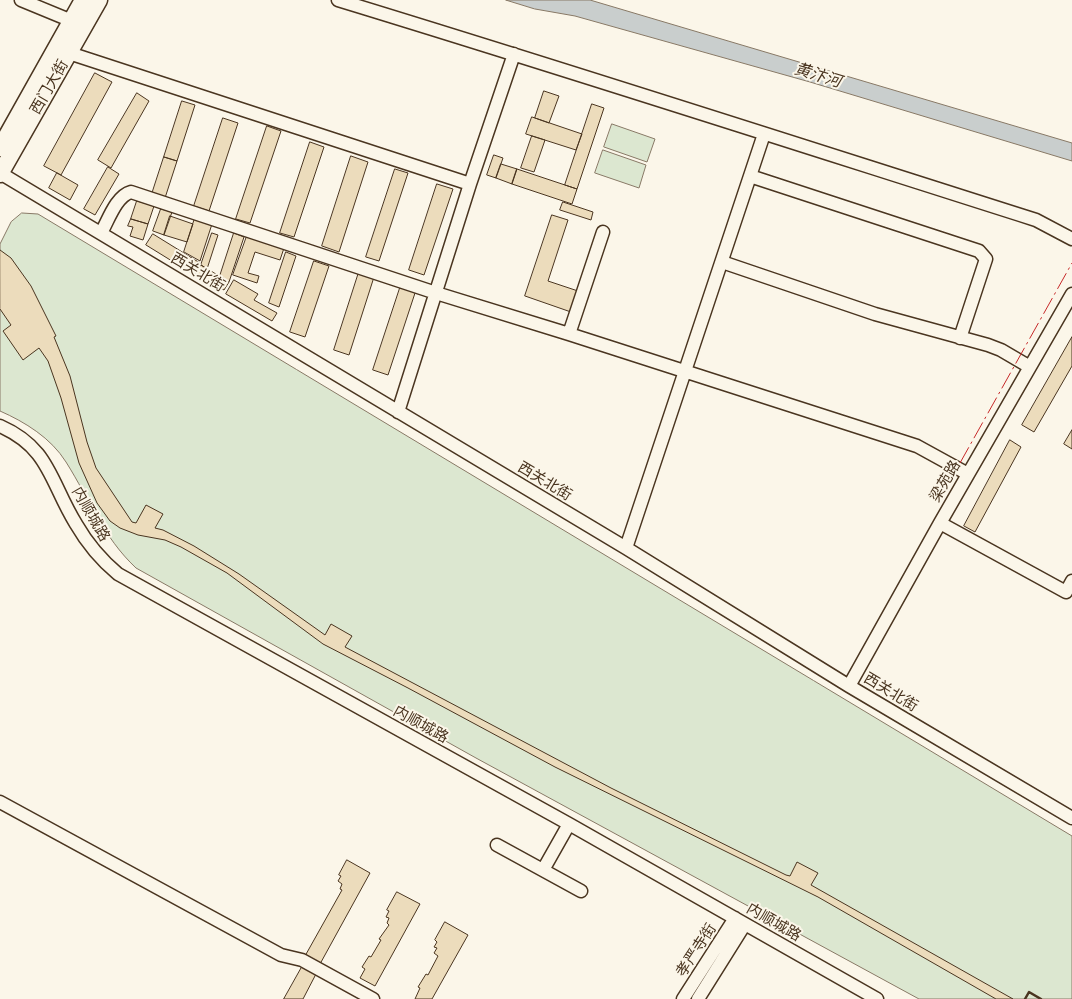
<!DOCTYPE html>
<meta charset="utf-8">
<style>
body{margin:0}
canvas{display:block;background:#fbf6e9}
</style>
<canvas width="1072" height="999"></canvas>
<script>
const c = document.querySelector('canvas').getContext('2d');
c.lineJoin = 'round';
function fillPath(path, color) { c.fillStyle = color; c.fill(path, 'evenodd'); }
function strokePath(path, color, width, dash) { c.strokeStyle = color; c.lineWidth = width; c.lineCap = dash ? 'butt' : 'round'; c.setLineDash(dash || []); c.stroke(path); }
function drawText(font, color, halo, rows, align = 'center') {
  c.font = font + ' "Exo 2","Noto Sans SC",sans-serif'; c.lineWidth = 4; c.setLineDash([]); c.textBaseline = 'middle'; c.strokeStyle = halo; c.fillStyle = color; for (const [text, x, y, turn = 0] of rows) {
    c.save(); c.translate(x, y); c.rotate((+turn || 0) * Math.PI / 180); c.textAlign = isNaN(turn) ? turn : align; if (halo) c.strokeText(text, 0, 0); c.fillText(text, 0, 0); c.restore();
  }
}
const green = new Path2D(`
 M612 124 655 139 647 162 604 147Z
 M603 150 646 165 639 188 595 173Z
 M22 213 38 214 1072 836V999H919L476 758 136 568C103 537 90 500 66 462 51 438 25 422 0 411V244L11 222Z`);
fillPath(green, '#dce7d0');
strokePath(green, '#887966', 1);
const water = new Path2D(`
 M506 0H590L1072 143V161L810 82 575 16 535 9Z`);
fillPath(water, '#c9cecd');
strokePath(water, '#887966', 1);
const building = new Path2D(`
 M95 73 112 82 61 175 44 166Z
 M544 91 559 96 549 123 535 118Z
 M137 93 149 101 111 168 98 160Z
 M182 101 195 105 177 161 164 157Z
 M592 104 604 108 577 189 565 185Z
 M532 117 582 134 576 150 526 134Z
 M223 118 238 123 209 211 194 206Z
 M267 126 281 131 250 223 236 219Z
 M532 136 545 140 534 172 521 168Z
 M310 142 324 147 294 237 280 233Z
 M494 155 503 158 496 178 487 175Z
 M351 156 368 162 339 252 322 246Z
 M164 157 177 161 165 198 152 194Z
 M501 164 517 169 512 184 496 178Z
 M108 167 119 174 95 215 84 209Z
 M395 169 408 173 379 261 366 257Z
 M517 169 577 189 572 204 512 184Z
 M57 173 78 185 70 200 49 188Z
 M437 184 453 189 424 275 409 270Z
 M137 201 154 206 148 224 131 219Z
 M563 202 593 212 591 220 560 210Z
 M161 209 172 212 164 235 153 231Z
 M552 215 568 220 548 281 578 291 571 312 525 296Z
 M170 216 193 224 187 242 164 235Z
 M195 218 212 224 200 261 184 252Z
 M131 219 148 224 143 240 130 236 133 227 128 226Z
 M212 233 218 235 207 269 201 265Z
 M234 233 244 237 229 282 220 276Z
 M153 234 200 263 193 274 146 245Z
 M247 236 284 248 280 260 255 252 248 273 259 276 257 283 233 275Z
 M0 250 11 258 31 286 56 336 54 337 70 376 87 442 96 468 132 522 136 523 146 505 163 514 155 528 163 530 194 546 239 574 325 635 331 624 352 636 345 647 611 788 786 875 790 876 797 862 818 873 811 885 1013 999H996L818 897 555 767 408 688 323 644 227 573 181 547 165 540 138 535 120 528 110 521 97 503 79 463 61 398 48 361 39 348 23 360 3 331 11 325 0 309Z
 M286 252 296 256 279 307 269 303Z
 M314 261 329 266 305 337 290 332Z
 M201 265 229 282 224 290 196 274Z
 M359 272 374 277 349 355 334 350Z
 M234 280 258 294 254 300 277 313 272 321 226 294Z
 M401 285 416 290 388 375 373 370Z
 M1072 337V366L1034 432 1022 425Z
 M1072 430V449L1064 444Z
 M1010 440 1021 447 975 532 964 526Z
 M347 860 370 873 320 964 305 956 342 890 340 889 342 884 338 881 341 876 339 875Z
 M397 892 420 904 375 986 360 978 365 969 362 967 369 956 371 957 381 940 379 939 389 925 387 923 389 918 386 917 389 911 387 910Z
 M445 922 468 935 432 999H415L420 988 418 987 426 974 428 975 438 956 434 953 437 948 434 947 437 942 435 940Z
 M302 967 316 974 303 999H284Z`);
fillPath(building, '#ecdcbc');
strokePath(building, '#4a3520', 1);
const minor = new Path2D(`
 M21 0 72 21
 M338 0C571 71 803 146 1036 220L1072 239
 M69 53 470 184
 M0 173 626 548 849 686 1072 818
 M750 176 979 251 986 259 960 338
 M101 233C108 221 116 196 131 192L436 293 569 334 917 446 968 474
 M722 262 875 314 988 345 1001 350 1030 367
 M569 334 603 232
 M398 412 470 184 514 54
 M0 426C50 448 50 482 76 524 87 543 100 559 118 574L569 824 877 999
 M940 523 1066 592 1072 581
 M626 548 764 134
 M849 686 940 523 1072 294
 M0 802 281 955 302 960 373 999
 M497 845 581 891
 M543 870 569 824
 M683 999 735 918
 M698 999 745 924`);
const major = new Path2D(`
 M0 148 83 0
 M0 174 99 0`);
strokePath(minor, '#4a3520', 15);
strokePath(major, '#4a3520', 19);
strokePath(minor, '#fbf6e9', 12);
strokePath(major, '#fbf6e9', 16);
strokePath(new Path2D(`
 M1025 999 1029 992 1041 999`), '#4a3520', 2.5);
strokePath(new Path2D(`
 M960 463 1072 263`), '#c62828', 1, [18, 4, 2.5, 4]);
drawText('15px', '#4a3520', '#fbf6e9', [
 ["西门大街",49,87,-60],
 ["西关北街",198,272,31],
 ["西关北街",545,481,31],
 ["梁苑路",945,481,-60],
 ["内顺城路",91,514,60],
 ["西关北街",891,692,31],
 ["内顺城路",421,724,29],
 ["内顺城路",774,922,30],
 ["孝严寺街",696,950,-57]
]);
drawText('italic 16px', '#4a3520', '#fbf6e9', [
 ["黄汴河",818,75,17]
]);
</script>
